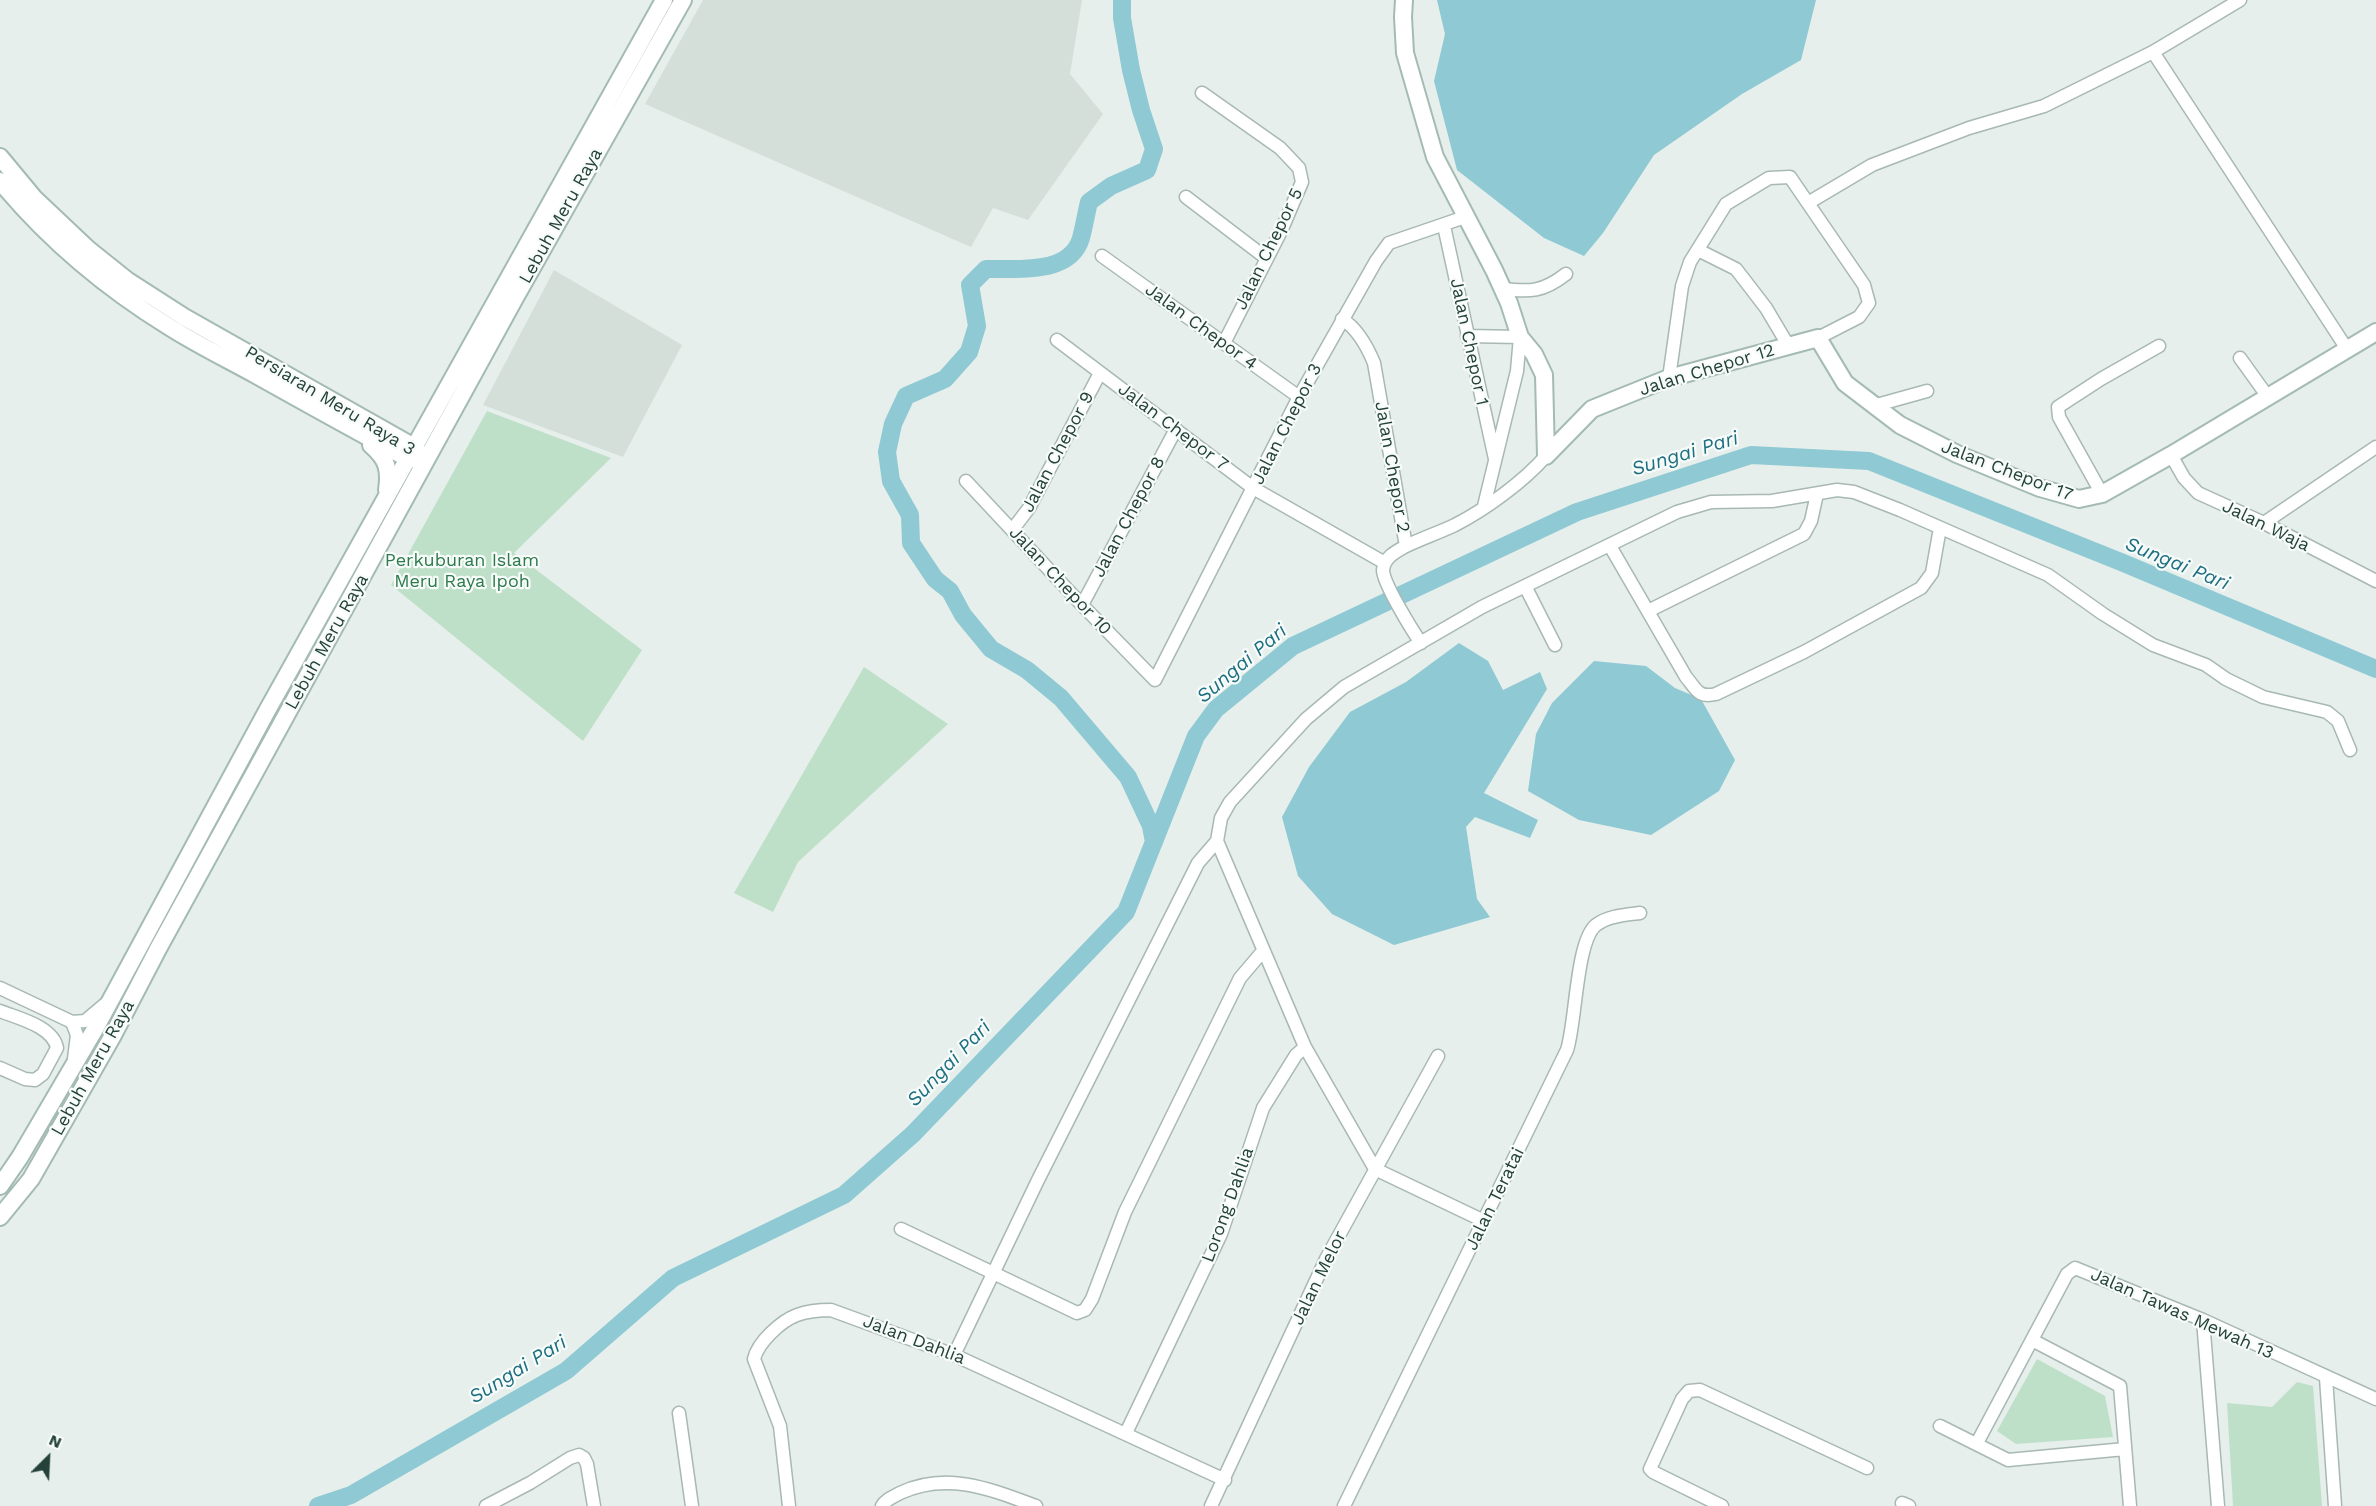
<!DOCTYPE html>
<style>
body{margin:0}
#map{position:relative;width:2376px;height:1506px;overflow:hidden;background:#e6efeb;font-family:"Work Sans",sans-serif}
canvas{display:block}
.north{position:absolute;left:18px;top:1428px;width:60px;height:60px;-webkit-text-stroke:4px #f7fbf9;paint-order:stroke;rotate:24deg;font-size:16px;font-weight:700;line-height:24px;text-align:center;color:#24423a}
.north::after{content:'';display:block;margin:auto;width:21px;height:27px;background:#24423a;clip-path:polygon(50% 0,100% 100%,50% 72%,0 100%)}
</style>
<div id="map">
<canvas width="2376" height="1506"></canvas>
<div class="north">N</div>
</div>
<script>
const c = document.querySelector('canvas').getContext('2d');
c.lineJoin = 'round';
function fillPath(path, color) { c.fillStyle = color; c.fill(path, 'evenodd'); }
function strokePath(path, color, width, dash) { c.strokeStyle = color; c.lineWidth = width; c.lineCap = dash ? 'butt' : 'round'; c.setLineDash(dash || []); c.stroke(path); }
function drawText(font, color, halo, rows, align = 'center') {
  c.font = font + ' "Work Sans",sans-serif'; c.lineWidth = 4.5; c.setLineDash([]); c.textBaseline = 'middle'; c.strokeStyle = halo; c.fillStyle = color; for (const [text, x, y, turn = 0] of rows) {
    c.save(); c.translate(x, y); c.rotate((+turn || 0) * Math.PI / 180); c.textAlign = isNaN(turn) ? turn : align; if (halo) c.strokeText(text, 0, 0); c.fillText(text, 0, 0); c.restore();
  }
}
fillPath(new Path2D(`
 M703 0H1082L1070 74 1103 114 1028 220 993 208 971 247 645 104Z
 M554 270 682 345 623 457 483 405Z`), '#d4dfda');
fillPath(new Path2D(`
 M487 411 611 458 514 553 642 650 583 741 391 585Z
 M864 667 948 724 798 862 773 912 734 893Z
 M2037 1359 2105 1396 2113 1437 2016 1444 1997 1431Z
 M2297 1382 2313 1386 2322 1506H2233L2227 1403 2272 1407Z`), '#bfe0c8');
fillPath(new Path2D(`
 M1437 0H1816L1801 60 1742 94 1654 155 1603 233 1584 256 1544 238 1457 170 1434 81 1445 34Z
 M1459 643 1488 661 1503 690 1540 672 1547 689 1484 793 1538 820 1530 838 1475 817 1466 827 1477 899 1490 917 1394 945 1332 914 1298 876 1282 817 1309 767 1350 712 1406 682Z
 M1594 661 1646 666 1675 688 1701 699 1735 760 1719 791 1651 835 1579 820 1528 791 1536 734 1552 703Z`), '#8ec9d4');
strokePath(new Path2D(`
 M1122 0V18L1131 70 1141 110 1154 149 1147 170 1111 186 1089 202C1086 214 1084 227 1081 238 1070 276 1015 268 986 269L970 285 977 326 969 352 945 379 906 396 893 424 887 452 891 481 910 515 911 543 935 579 950 591 963 615 991 649 1027 670 1061 698 1128 777 1151 826 1154 842
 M318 1506 351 1495 566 1371 673 1278 844 1195 913 1134 1126 912 1196 736 1216 709 1293 646 1577 512 1751 455 1869 461 2121 562 2376 669`), '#8ec9d4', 18);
const street = new Path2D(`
 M2153 52 2347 349
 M1202 93 1280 148 1299 168 1302 182 1282 229 1224 343
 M1186 197 1266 258
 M1808 203 1872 165 1969 128 2044 106 2153 52 2240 0
 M1444 226 1495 459
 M1698 250 1736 269 1766 308 1788 345
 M1102 256 1299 397
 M1503 289C1530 292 1543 292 1566 274
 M1342 319C1358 329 1367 346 1374 363L1406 546
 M1467 336 1520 337 1517 371 1484 506
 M1057 340 1253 488 1385 563
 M2240 358 2268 397
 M1669 378 1682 286 1690 262 1726 204 1769 178 1790 177 1864 285 1869 303 1859 317 1818 338
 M1873 406 1927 391
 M2171 455 2184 478 2198 493 2264 523 2376 581
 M966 481 1082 605 1155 680 1299 397 1376 261 1389 243 1465 217
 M2102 494 2059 417 2058 407 2101 379 2159 346
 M2264 523 2376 447
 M1013 529 1029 508 1100 373
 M1610 546 1686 677C1697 690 1698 698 1716 694L1804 652 1921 588 1932 573 1940 528
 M1525 586 1555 645
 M1082 605 1176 429
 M1648 611 1804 534 1811 521 1817 494
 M1421 643C1412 630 1383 583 1383 570 1384 558 1395 552 1404 547 1420 539 1438 533 1455 525 1486 509 1523 482 1546 456
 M0 988 72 1022
 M0 1011C17 1018 53 1026 57 1048L43 1074 35 1080 25 1079 0 1068
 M72 1022 85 1021 104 1005
 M72 1022 77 1035 74 1059
 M1484 1221 1375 1169 1305 1047 1217 841 1221 818 1230 802 1306 719 1344 687 1482 607 1677 512 1711 502 1772 501 1837 490 1854 492 1900 510 2048 575 2103 614 2153 645 2206 665 2226 679 2263 697 2327 712 2338 721 2350 750
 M901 1229 1077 1313 1085 1310 1092 1299 1125 1212 1240 978 1263 951
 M2203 1320 2218 1506
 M2032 1340 2120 1386 2130 1506
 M954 1355 1038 1180 1198 863 1217 841
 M2326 1378 2335 1506
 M679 1413 692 1506
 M1940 1426 2008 1460 2125 1449
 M1126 1433 1221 1234 1263 1108 1296 1055 1305 1047
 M1977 1443 2067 1274 2075 1268 2203 1320 2376 1399
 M1902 1503 1909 1506
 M486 1506 530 1483 570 1458 579 1455 584 1458 587 1464 594 1506
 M789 1506 780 1426 754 1359C758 1342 781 1321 797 1315 808 1311 819 1310 831 1310L954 1355 1225 1480
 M882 1506C886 1499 893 1497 900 1493 947 1471 990 1489 1036 1506
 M1211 1506 1326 1259 1438 1056
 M1344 1506 1567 1050C1576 1023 1576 941 1596 925 1608 916 1624 915 1640 913
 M1722 1506 1653 1472 1650 1469 1682 1399 1689 1391 1700 1390 1867 1468`);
const secondary = new Path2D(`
 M1404 0 1403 17 1405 53 1435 157 1494 270 1509 303 1520 337 1534 354 1544 375 1546 456
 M0 157 34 198 88 249 128 281 184 317 414 447 420 454
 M0 181C47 238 105 287 168 326 196 344 227 359 256 375 306 403 356 431 407 458L417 460
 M371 445C387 459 390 469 387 490
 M1546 456 1592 409 1669 378 1818 338 1845 383 1900 425 1957 454 2040 488 2079 499 2102 494 2171 455 2376 332
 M0 1186 20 1157 95 1029 268 709 664 0
 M0 1217 31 1179 112 1037 159 947 515 298 683 0`);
strokePath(street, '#a8b8b2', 15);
strokePath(secondary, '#a4bbb3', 20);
strokePath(street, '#fff', 12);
strokePath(secondary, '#fff', 16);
drawText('18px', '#24423a', '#f7fbf9', [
 ["Lebuh Meru Raya",561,216,-61],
 ["Jalan Chepor 5",1269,249,-64],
 ["Jalan Chepor 4",1201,327,36],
 ["Jalan Chepor 1",1469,342,78],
 ["Jalan Chepor 12",1707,370,-17],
 ["Persiaran Meru Raya 3",330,401,31],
 ["Jalan Chepor 3",1287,424,-63],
 ["Jalan Chepor 7",1173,427,37],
 ["Jalan Chepor 9",1058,452,-62],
 ["Jalan Chepor 2",1392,467,80],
 ["Jalan Chepor 17",2007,471,21],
 ["Jalan Chepor 8",1129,517,-62],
 ["Jalan Waja",2266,526,26],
 ["Jalan Chepor 10",1060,581,47],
 ["Lebuh Meru Raya",327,642,-61],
 ["Lebuh Meru Raya",93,1068,-61],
 ["Jalan Teratai",1495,1199,-64],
 ["Lorong Dahlia",1228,1205,-70],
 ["Jalan Melor",1319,1278,-64],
 ["Jalan Tawas Mewah 13",2182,1314,24],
 ["Jalan Dahlia",914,1340,21]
]);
drawText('18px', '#2d7a4b', '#f7fbf9', [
 ["Perkuburan Islam",462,561],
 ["Meru Raya Ipoh",462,582]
]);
drawText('italic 20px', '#1c6f80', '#f7fbf9', [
 ["Sungai Pari",1685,454,-17],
 ["Sungai Pari",2177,564,22],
 ["Sungai Pari",1242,664,-40],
 ["Sungai Pari",949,1064,-46],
 ["Sungai Pari",518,1370,-32]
]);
</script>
